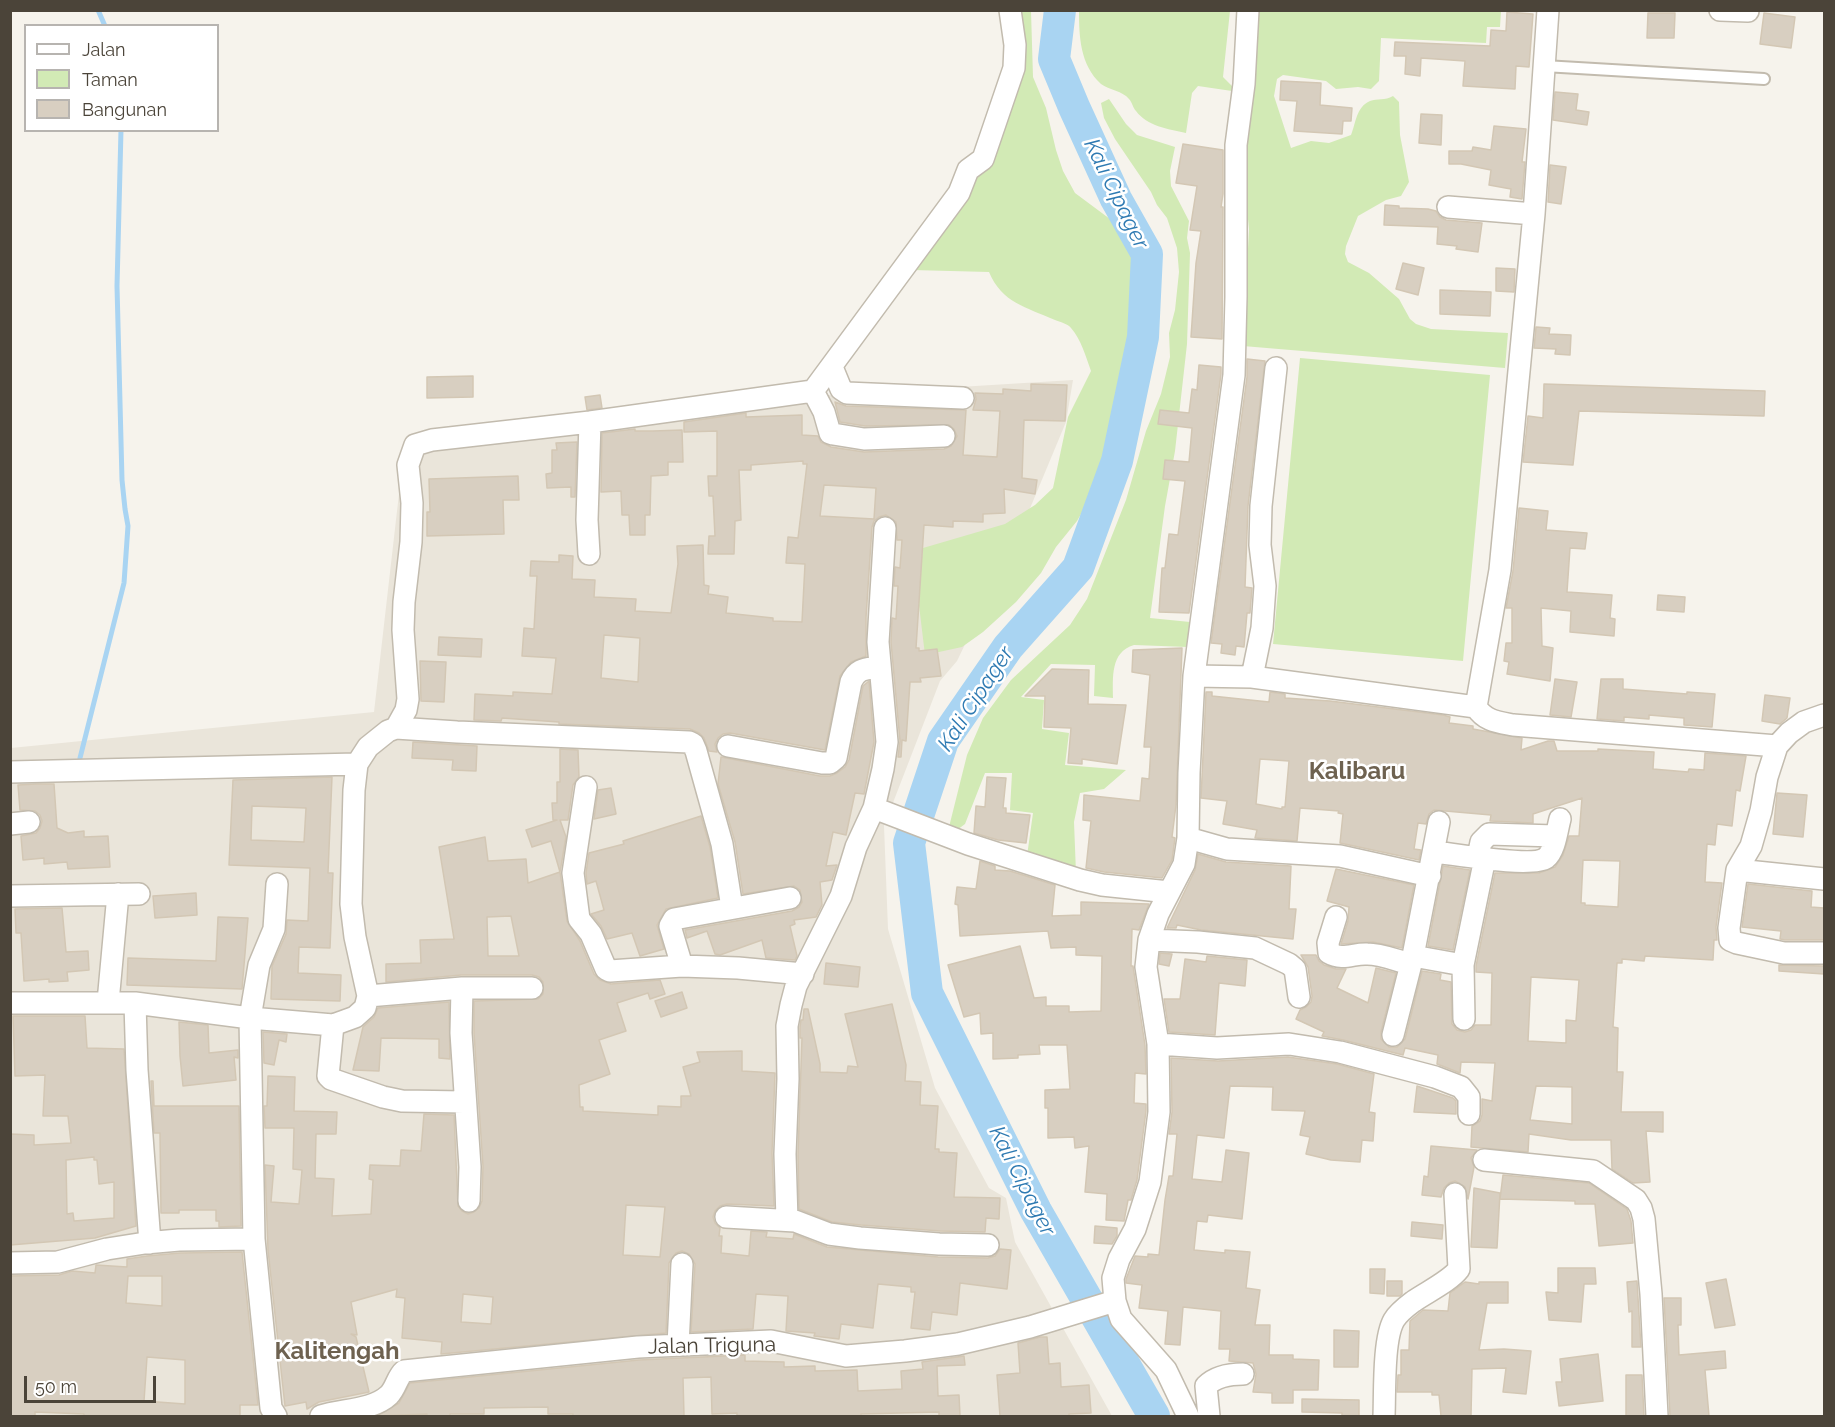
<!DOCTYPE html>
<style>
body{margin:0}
#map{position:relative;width:1835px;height:1427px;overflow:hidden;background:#f6f3ec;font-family:Raleway,sans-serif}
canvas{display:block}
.frame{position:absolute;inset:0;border:12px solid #4b4439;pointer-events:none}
.legend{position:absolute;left:24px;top:24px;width:195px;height:108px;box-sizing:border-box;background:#fff;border:2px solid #b7b4b0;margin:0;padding:8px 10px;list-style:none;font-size:18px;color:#4b4439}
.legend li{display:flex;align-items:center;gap:12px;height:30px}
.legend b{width:30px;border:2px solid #b7b4b0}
.scale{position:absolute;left:24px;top:1376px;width:132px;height:27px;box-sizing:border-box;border:3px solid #4b4439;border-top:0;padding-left:8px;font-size:18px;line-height:21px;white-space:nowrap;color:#4b4439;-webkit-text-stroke:4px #fff;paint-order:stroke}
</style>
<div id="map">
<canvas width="1835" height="1427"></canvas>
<div class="frame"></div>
<ul class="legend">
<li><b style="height:8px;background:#fff"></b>Jalan</li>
<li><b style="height:16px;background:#d2eab5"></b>Taman</li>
<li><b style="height:16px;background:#d8cfc1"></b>Bangunan</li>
</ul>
<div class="scale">50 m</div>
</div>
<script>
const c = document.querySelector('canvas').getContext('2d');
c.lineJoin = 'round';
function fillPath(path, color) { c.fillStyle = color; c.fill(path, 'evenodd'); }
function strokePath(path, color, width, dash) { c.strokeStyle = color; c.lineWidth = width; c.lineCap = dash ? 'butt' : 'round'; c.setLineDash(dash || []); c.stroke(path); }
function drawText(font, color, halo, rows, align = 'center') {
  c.font = font + ' Raleway,sans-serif'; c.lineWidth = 5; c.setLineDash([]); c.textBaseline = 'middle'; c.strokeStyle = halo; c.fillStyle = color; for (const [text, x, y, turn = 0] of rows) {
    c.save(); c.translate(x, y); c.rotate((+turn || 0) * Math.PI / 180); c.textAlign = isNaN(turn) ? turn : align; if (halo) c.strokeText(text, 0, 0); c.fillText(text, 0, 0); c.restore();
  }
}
fillPath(new Path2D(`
 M1073 380 1066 422 1026 518 957 661 940 681 884 826 888 929 935 1088 989 1188 1006 1198 1015 1242 1112 1416H11V748L374 712 404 450 683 404Z`), '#eae5da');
fillPath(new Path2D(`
 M1018 11H1031L1033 77 1046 108 1056 150 1063 171 1075 193 1110 219 1133 248 1138 277 1134 325 1123 381 1110 431 1089 500 1077 521 1056 547 1041 573 1016 602 983 632 962 647 925 655 918 597 923 548 1005 524 1035 505 1053 488 1068 417 1091 371C1086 357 1081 339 1071 328 1068 324 1060 322 1055 320 1026 307 1002 303 989 272L912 270 974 176 991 156Z
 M1079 11H1230L1223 77 1233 87 1232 91 1198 86 1192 93 1186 133C1168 129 1147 126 1136 111 1133 108 1132 102 1129 99 1123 91 1109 90 1101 84 1080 65 1079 36 1079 11Z
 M1254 11H1501L1500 27H1487L1486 43 1381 38 1379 81 1371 89 1358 87 1336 89 1326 81 1283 75 1277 79 1274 96 1291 148 1311 141 1329 143 1351 135C1356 123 1356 107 1370 101 1377 98 1385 101 1393 96L1399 102 1400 135 1409 182 1401 196 1386 200 1358 216 1346 246 1345 254 1348 262 1369 273 1399 299 1410 319 1416 324 1431 329 1508 333 1505 368 1243 346 1249 229 1242 160Z
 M1109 99 1126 124 1137 135 1175 147 1170 171 1171 186 1189 221 1187 238 1190 253 1187 344 1175 451 1165 506 1150 618 1190 622 1188 647 1134 645C1110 652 1113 678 1113 698L1094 696 1095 665 1051 664 1021 697 1044 700 1042 729 1069 733 1065 765 1126 770 1104 789 1080 793 1074 822 1076 873 1027 856 1033 813 1010 810 1012 773H985L965 824 953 833 949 827 967 755 983 718 1011 680 1070 625 1087 599 1126 500 1146 431 1161 394 1170 357 1169 333 1175 310 1179 272 1177 248 1167 218 1157 205 1151 192 1115 139 1104 118 1101 103Z
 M1300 358 1490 375 1463 661 1273 644Z`), '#d2eab5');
strokePath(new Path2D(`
 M98 10 105 26
 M80 758 124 583 128 526 125 509 122 480 117 286 121 130`), '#a9d4f2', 5);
strokePath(new Path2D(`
 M1060 10 1054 59 1074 107 1116 199 1147 254 1143 337 1117 461 1078 568 1008 647 943 741 909 843 927 993 1036 1211 1154 1416`), '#a9d4f2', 32);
const building = new Path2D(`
 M1507 12 1533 14 1529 67 1516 66 1515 89 1463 86 1465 61 1421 58 1420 76 1405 74 1406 56H1394L1395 42 1490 46 1491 30 1506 31Z
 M1648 13H1675L1674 38H1647Z
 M1764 13 1795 17 1791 48 1760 44Z
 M1281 81 1321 83 1320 105 1352 108 1351 121H1343L1342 134 1294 131 1297 101 1280 100Z
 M1555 92 1578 94 1576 110 1589 112 1587 125 1553 120Z
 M1421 114 1442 115 1441 145 1419 143Z
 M1494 126 1526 129 1522 162H1525L1522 199 1510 197 1511 189 1489 185 1491 170 1461 164H1449V151H1472L1473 147 1491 150Z
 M1183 144 1223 150V194L1221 207H1223L1222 339 1191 337 1196 263 1201 231 1190 230 1197 186 1176 183Z
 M1550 165 1566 167 1561 204 1548 202Z
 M1385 205 1399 206V208L1428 209 1436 211 1440 217 1446 220 1482 223 1478 252 1456 249 1457 246 1437 244 1438 227 1384 225Z
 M1403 263 1424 268 1418 295 1396 289Z
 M1496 268 1515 269 1514 292 1496 291Z
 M1440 290 1491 292 1490 316 1440 314Z
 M1536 327 1550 328 1549 334 1571 335 1570 355 1555 354 1556 349 1534 348Z
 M1247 359 1265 361 1248 506 1245 587 1252 588 1250 613H1247L1244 647 1236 646 1235 655 1221 653 1222 644 1211 643 1247 377Z
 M1199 365 1221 367V374L1189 613 1159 612 1162 568H1165L1169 534 1178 535 1185 481 1163 479 1165 460 1189 462 1192 428 1158 424 1160 410 1189 413 1192 389 1197 390Z
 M473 376V397L427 398V377Z
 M1031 384 1067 385 1065 421 1024 420 1022 478 1037 480 1035 494 1004 489 1005 513 983 514V522L953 521V527L924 525 916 648H919V651L937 649 941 676 920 678 921 682H910L906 741 902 740 901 757H898L900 741 891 642 892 618 896 619 898 586H894L895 567 900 568 902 540H897L896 522 886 515 879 517 874 521 872 527 866 617V656L851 662 840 676 825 750 730 733 723 734 718 738 715 744 717 752 709 751 704 738 699 733 690 729 559 724V722L502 718 501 721 474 720 475 694 513 696V692L552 694 556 658 522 656 524 628 534 629 537 576H530L531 561 559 562V555L573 556 572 579 595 580 594 597 636 599 635 611 671 613 678 564 677 546 703 545 704 585 709 586 708 594 728 597 726 613 773 618V621L802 622 805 564 786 563 788 537 798 538 807 464H803V461L751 465V470H739L741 520 735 521 734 554H708L709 536H715L713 496H709L708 476H717V431L684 432V422L746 413V417L802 415V435L818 436 821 442 831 447 864 452 944 449 951 446 957 436 954 429 949 425 865 426 840 422 835 402 846 406 966 410 963 455 997 457 1000 411 973 410 976 399 975 393 1003 394V389L1031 391ZM824 485 876 488 874 519 820 516ZM604 635 640 638 638 682 601 678Z
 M1544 384 1765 391 1764 416 1579 411 1573 465 1523 462 1528 416 1543 418Z
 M600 395 602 408 587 410 585 397Z
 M635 429V431H653L682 430 683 462H668V475L651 476 650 515H645V535H630L629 515H622L621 491 601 492 602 433Z
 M577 442 575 497H571V487L547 488 546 474 552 473V450H557L556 443Z
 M518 476 519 500H503L504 534 427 536V512H430L429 479Z
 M1519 508 1548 511 1546 530 1587 533 1585 549 1570 548 1567 592 1612 595 1610 618 1615 619 1614 636 1570 632 1571 611 1541 608 1542 646 1553 648 1550 681 1507 674 1509 662 1504 661 1506 643H1512V608H1506L1513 571Z
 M1658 595 1685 597 1684 612 1657 610Z
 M439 637 482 639 481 657 438 655Z
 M1182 648 1176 805 1172 837 1175 838 1172 860 1162 878 1104 872 1086 868 1091 821 1083 820 1084 795 1140 801 1142 778 1149 779 1151 747H1144L1150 675 1132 672 1133 650Z
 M420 661 446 662 444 702 421 701Z
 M1052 669 1089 670 1088 704 1126 705 1117 764 1082 759V764L1068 763 1071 728 1044 727 1045 696H1025Z
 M1555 679 1577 682 1571 717 1550 715Z
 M1601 679H1623V689L1687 694V692L1715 694 1712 727 1684 725V718L1649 715V719L1624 717V721L1597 719Z
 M869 681 874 742 864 794 855 793 846 835 833 832 826 866 837 865 832 880 820 882 822 905 816 917 794 920 795 924 790 926 797 956 795 960 766 958 762 940 720 955 715 954 707 931 687 938 685 930 792 911 799 907 802 902 800 890 794 886 743 894 735 842 718 784 721 757 820 776H830L837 773 845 767 849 760 863 686Z
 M1206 692H1212V696L1269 702 1270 692 1285 694V698L1330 701 1443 715 1450 717 1449 723 1473 726V729L1522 738 1521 750 1548 741H1554L1557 751H1598V749L1654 752 1653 769 1688 772 1689 769 1704 770 1705 753 1746 756 1740 791 1736 790 1732 826 1717 824 1715 845 1707 844 1705 882 1722 883 1716 927 1717 940H1714L1713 960 1645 956 1644 961 1622 959V963H1617L1613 1027 1618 1028 1617 1072H1623L1621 1112H1663V1132L1646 1131 1650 1182 1633 1183 1612 1169 1611 1140H1571L1529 1134 1528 1152 1471 1147 1472 1126 1480 1121 1482 1115V1099L1492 1101 1495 1063 1461 1062 1460 1073 1437 1064 1438 1055 1405 1048 1403 1055 1343 1040 1322 1036 1324 1032 1296 1019 1300 1010 1306 1007 1311 1002 1312 996 1308 967 1301 955H1316L1319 961 1324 965 1336 969H1346L1337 988 1368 1003 1376 968 1396 973 1381 1032V1039L1389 1047H1397L1405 1039 1422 971 1441 974 1440 980 1451 982 1452 1024 1457 1030 1465 1032 1471 1030 1475 1025H1491L1492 973 1476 972V966L1495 873H1539L1555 867 1563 855 1569 836H1579L1582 798 1533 814V823L1490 821 1491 815 1434 810 1429 814 1426 824 1418 823 1414 849 1421 850 1419 860 1340 843 1343 814 1338 813 1339 811 1300 808 1297 841 1255 838 1257 830 1223 824 1227 801 1201 798ZM1260 759 1289 761 1285 807H1282V809L1256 804ZM1583 860 1620 861 1618 907 1585 905V903H1581ZM1531 977 1579 980 1576 1021 1566 1020V1043L1528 1041ZM1536 1086 1572 1087V1124L1530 1120Z
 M1765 695 1790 698 1787 718 1780 724 1762 721Z
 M413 742 477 746 476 771 452 770 453 760 412 758Z
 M560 749 578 750 579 777 573 785 568 820H560L566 837 560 872 551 841 532 847 526 830 557 820H553L552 803H557V782H560Z
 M332 777 328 873H333L330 948 299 947 298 973 341 975 340 1001 271 999 272 966 286 934 287 920 308 921 310 868 229 865 233 780ZM252 806 306 808 304 842 251 840Z
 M987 777 1006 778 1003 808H1006V813L1030 815 1026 843 998 840 974 833 976 806 985 807Z
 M36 784H54L57 828 68 833 84 831V837L108 836 110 867 68 869 67 862 44 864V858L23 860 21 836 36 833 40 828 42 821 40 815 35 811 20 810 18 785Z
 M611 788 616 814 594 819 598 790Z
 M1777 793 1807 795 1803 837 1773 834Z
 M701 816 710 847 718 898 666 909 657 925 664 949 640 956 632 933 607 939 601 926 591 914 604 910 596 881 587 884 586 873 589 853 624 844 623 841Z
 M485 837 488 861 526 859 528 883 560 872 567 921 580 941 594 974 600 980 611 984 660 980 665 994 650 999 648 993 617 1003 626 1031 599 1040 610 1074 579 1085 580 1107H583V1111L658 1115V1106L681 1107V1096H691L683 1067 700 1062 697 1052 742 1051V1071L775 1073 772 1153 774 1206 727 1204 720 1206 715 1211 713 1217 715 1223 720 1228 719 1236H722L721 1253 749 1256 751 1231 767 1232 766 1237 793 1239 794 1234 827 1247 938 1257 988 1258 995 1256 1000 1249 1011 1250 1007 1289 960 1283 957 1315 932 1312 930 1330 911 1328 915 1292H911V1287L878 1284 873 1328 841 1324 839 1339 814 1336 815 1333 786 1331 788 1296 756 1294 753 1329 691 1332 695 1264 689 1254 682 1251 676 1253 669 1263 666 1333 441 1354 442 1342 402 1338 405 1298 396 1297 397 1289 351 1302 357 1335 351 1334 356 1337 369 1392 319 1402 307 1409 306 1402 285 1406 268 1250 265 1165 274 1166 271 1202 299 1204 302 1170 293 1169 294 1128H265L264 1106H267L268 1076 295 1077 294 1111 337 1112 336 1134H316L315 1178 334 1179 332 1216 371 1214 373 1180 369 1179 370 1165 400 1166 401 1150 421 1151 424 1114 454 1115 458 1206 462 1211 468 1214 474 1212 479 1208 482 1201 483 1166 474 1033V1001L538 999 543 994V982L539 977 532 975H461L386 982V964L421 963 420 940 454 939 439 847ZM511 916 519 956H488L487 917ZM626 1205 665 1207 660 1257 623 1255ZM463 1294 493 1297 491 1324 461 1322Z
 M1198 854 1226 862 1291 866 1289 909H1296L1293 939 1201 930 1177 925 1176 928H1167L1195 870Z
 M980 861 995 866V870L1010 871 1055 885 1052 916 1081 915V902L1149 904 1139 930 1132 929 1131 966H1133L1145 1045 1146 1074 1135 1073 1134 1103 1146 1104V1111L1137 1180 1131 1200H1128L1124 1221 1106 1220 1107 1194 1085 1192 1089 1146 1075 1148 1074 1137 1048 1138V1108H1045V1090L1070 1089 1067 1045H1039L1040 1054 1018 1055V1058L993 1059V1033L981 1034 980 1013 964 1017 948 965 1020 946 1034 998 1046 997V1006H1069V1012L1101 1011 1102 956 1076 955V947L1051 948 1048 931 960 936 958 905 955 904 957 887 976 889Z
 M1443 866 1470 870 1453 950 1428 946Z
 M1336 869 1414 885 1402 948 1373 942 1341 944 1348 921 1349 907 1327 901Z
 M1748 884 1812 891 1811 907 1824 908V940H1785L1780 939 1781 931 1742 927Z
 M196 893 197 915 155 918 153 896Z
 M62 908 66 952 88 951 89 970 67 972 68 981 49 982V979L24 981 21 933H16L15 909Z
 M218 917 248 918 242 989 127 985 128 958 216 961Z
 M1160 953 1172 954 1169 966 1159 964Z
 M1207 956 1247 960 1245 986 1219 983 1215 1035 1169 1032 1164 999H1180L1185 959 1206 962Z
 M826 963 860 967 858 987 824 984Z
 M1779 965 1824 966V974L1779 971Z
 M682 992 687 1008 661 1017 655 1001Z
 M449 1002 450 1059 439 1058V1039L381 1038 379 1071 353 1070 363 1027 374 1017 378 1008Z
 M892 1004 906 1065 905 1081 921 1082 920 1105 938 1106 935 1149H939V1152L957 1153 954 1197 1000 1198 999 1219 986 1218 985 1232 940 1231 861 1225 832 1222 799 1209 798 1154 802 1038H800V1027L801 1020H803L804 1009H808L820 1064V1072L847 1073 848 1066 858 1067 845 1014Z
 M13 1016H85L87 1048 124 1049 136 1226 95 1238 10 1245V1134L34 1135V1145L71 1143 68 1116H43L45 1075 15 1076ZM94 1157V1160H97L99 1184 114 1182V1218L74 1221 73 1213 67 1214 66 1160Z
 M179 1022 208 1025 209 1053 238 1050V1058L234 1057 236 1080 183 1086 180 1056Z
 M263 1032 287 1034 286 1042 279 1040 274 1065 264 1063Z
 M1288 1057 1337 1064 1374 1074 1369 1112 1375 1113 1373 1141 1362 1140 1360 1162 1331 1160 1306 1154 1310 1137 1300 1135 1305 1111 1272 1110 1273 1087 1230 1086 1224 1138 1197 1135 1192 1179 1222 1182 1226 1150 1249 1153 1242 1219 1208 1215 1207 1222 1197 1221 1194 1250 1225 1253V1250L1250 1252 1246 1288 1260 1290 1255 1325H1270L1269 1355H1293V1359L1319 1360 1318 1390H1293V1403H1272V1393L1253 1392 1256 1374 1253 1363 1229 1361 1230 1349H1219L1221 1311 1183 1307 1180 1345 1165 1344 1168 1311 1139 1308 1142 1285 1126 1283V1279L1135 1256 1148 1257V1254L1159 1255 1165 1200 1169 1176H1173L1177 1134H1169L1172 1112 1171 1058 1218 1061Z
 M151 1081H153L154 1106H239L241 1226 219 1227V1221H216V1210H179V1213H161L160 1133H154Z
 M1417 1086 1453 1098 1456 1101V1114L1414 1112Z
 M1431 1146 1477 1150 1471 1158 1474 1167 1468 1199 1465 1187 1455 1181 1449 1183 1444 1188 1441 1197 1422 1195 1424 1176 1428 1177Z
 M1503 1175 1589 1183 1627 1209 1631 1221 1633 1243 1599 1246 1595 1204H1575V1201L1500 1199Z
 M1474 1188 1500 1193 1497 1248 1471 1247Z
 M1412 1222 1443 1225 1442 1239 1411 1236Z
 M1095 1226 1117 1228V1236L1112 1244 1094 1243Z
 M242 1252 258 1405H240V1416H84V1414L35 1412V1416H10V1276L59 1275 72 1271 95 1273 96 1265 127 1267V1259L147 1256 180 1253ZM128 1276H162V1306L126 1303ZM147 1357 185 1360V1404L144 1401Z
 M1558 1268H1595L1596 1284H1584L1581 1322 1549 1320 1546 1292 1558 1293Z
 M1370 1269H1385L1384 1294 1370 1293Z
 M1726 1279 1735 1325 1715 1328 1706 1283Z
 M1387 1281H1402V1294L1400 1296H1387Z
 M1637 1281 1641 1347H1632V1311L1629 1312 1627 1282Z
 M1465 1282 1479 1284V1282H1508V1303H1487L1479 1350 1504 1349 1531 1351 1526 1394 1503 1392 1506 1368 1472 1369 1471 1416H1441L1439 1395H1432V1392H1397L1398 1375H1401V1350H1409L1410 1321 1423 1310 1448 1311 1450 1293Z
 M1664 1298H1681V1325H1678L1679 1355 1725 1351 1726 1368 1705 1370 1709 1416H1670Z
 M1334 1330 1359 1331 1358 1367H1334Z
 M1040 1337H1047L1049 1364 1060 1363 1061 1387 1089 1385 1091 1413 1069 1414V1416H1000L997 1375 1020 1373 1018 1343Z
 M1598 1354 1603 1401 1559 1406 1556 1382H1562L1560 1359Z
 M745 1355V1361L784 1362V1367L815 1366V1371L857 1370 858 1391 902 1389 901 1371 923 1369 922 1362 964 1356 965 1365 937 1366 938 1396 959 1395 960 1416H939V1412L861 1414V1416H737V1413L712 1414 711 1377 683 1378 684 1416H573V1414H548V1407L484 1408V1414H450V1416H427V1414L377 1416 399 1403 410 1383 639 1360Z
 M1626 1375H1642L1644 1416H1626Z
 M1302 1399 1359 1400V1416H1342V1413L1302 1412Z`);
fillPath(building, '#d8cfc1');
strokePath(building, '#d3c7b4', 1.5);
const lane = new Path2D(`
 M1544 66 1764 79`);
const street = new Path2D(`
 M1720 10 1748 11
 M1448 207 1534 214
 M832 367 841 389 847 393 963 398
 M813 391 824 412 830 433 833 434 864 439 944 436
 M589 554 587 520 590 422
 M1194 676 1252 677 1476 707C1485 721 1497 722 1513 725L1777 746
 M1252 677 1262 628 1265 586 1260 545 1261 506 1276 368
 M1476 707 1500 570 1534 214 1548 10
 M1824 715 1804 722 1789 733 1777 746 1767 777 1761 811 1751 846 1737 870 1729 928 1730 940 1737 943 1784 953H1824
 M396 728 406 710 408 699 403 630 404 602 411 542 412 503 408 465 415 445 432 440 590 422 813 391 959 193 968 170 983 159 1014 68 1015 45 1010 10
 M728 746 822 763H830L836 758 851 682C857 668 866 669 879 667
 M10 772 357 764
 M586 787 573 873 579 919 591 934 606 969 610 971 682 966 738 968 803 974
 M874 808 968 844 1080 880 1102 885 1169 892
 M10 824 29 822
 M1188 838 1227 849 1340 856 1430 876
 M1434 852C1454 854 1532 868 1546 858 1555 851 1557 830 1560 819
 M1478 857 1481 842 1489 834 1555 836
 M1737 870 1824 879
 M10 896 139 894
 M1336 917 1328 943 1329 953C1343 961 1354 953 1367 954 1382 954 1397 961 1411 964
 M1149 940 1198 942 1255 948 1289 964 1295 969 1299 997
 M1413 956 1463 965
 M682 966 670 926 674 919 790 898
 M462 988 461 1033 470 1167 469 1201
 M368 996 462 988H532
 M108 1002 118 894
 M10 1003H135L250 1018 333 1025 355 1017 365 1008 368 996 355 937 351 904 354 790 357 764 368 747 388 731 396 728 457 732 689 742 693 744 696 751 722 844 732 908
 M135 1003 137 1070 150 1243
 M1464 1019 1463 965 1485 858
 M333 1025 328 1076 331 1079 383 1097 402 1101 464 1102
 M1393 1035 1413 956 1439 822
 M1158 1044 1217 1048 1289 1044 1340 1052 1435 1077 1461 1087 1469 1097V1114
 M1484 1160 1593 1171 1636 1200 1641 1208 1644 1219 1651 1294 1657 1416
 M726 1217 795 1221 829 1234 860 1238 939 1244 988 1245
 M787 1220 785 1154 788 1079 787 1026 791 1005 796 986 841 896 856 847 874 808 883 769 887 742 878 642 885 528
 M10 1263 58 1262 107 1249 145 1243 179 1240 254 1239
 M678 1345 682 1264
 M276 1416 271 1408 254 1239 250 1018 259 965 274 929 277 884
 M321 1416C342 1409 372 1411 389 1395 396 1388 397 1377 404 1371L638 1347 771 1341 846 1356 905 1351 958 1344 1030 1327 1115 1301
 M1188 1416 1166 1370 1121 1319 1115 1301 1113 1278 1119 1259 1135 1229 1150 1182 1159 1112 1158 1044 1146 967 1149 940 1158 914 1184 864 1188 838 1189 773 1194 676 1234 375 1236 297V145L1244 84 1248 10
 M1209 1416 1206 1386C1216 1376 1229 1374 1243 1374
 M1384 1416C1385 1393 1383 1339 1394 1320 1399 1312 1406 1307 1414 1301 1427 1292 1450 1281 1459 1269L1455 1194`);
strokePath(lane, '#c2bbae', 14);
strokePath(street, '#c2bbae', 24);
strokePath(lane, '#fff', 10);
strokePath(street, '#fff', 21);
drawText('21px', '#4b4439', '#fff', [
 ["Jalan Triguna",712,1346,-1]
]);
drawText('italic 22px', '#2e7ab2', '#fff', [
 ["Kali Cipager",1116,194,64],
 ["Kali Cipager",976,699,-57],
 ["Kali Cipager",1022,1181,63]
]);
drawText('bold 24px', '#6e6250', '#fff', [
 ["Kalibaru",1357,772],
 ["Kalitengah",337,1352]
]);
</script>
